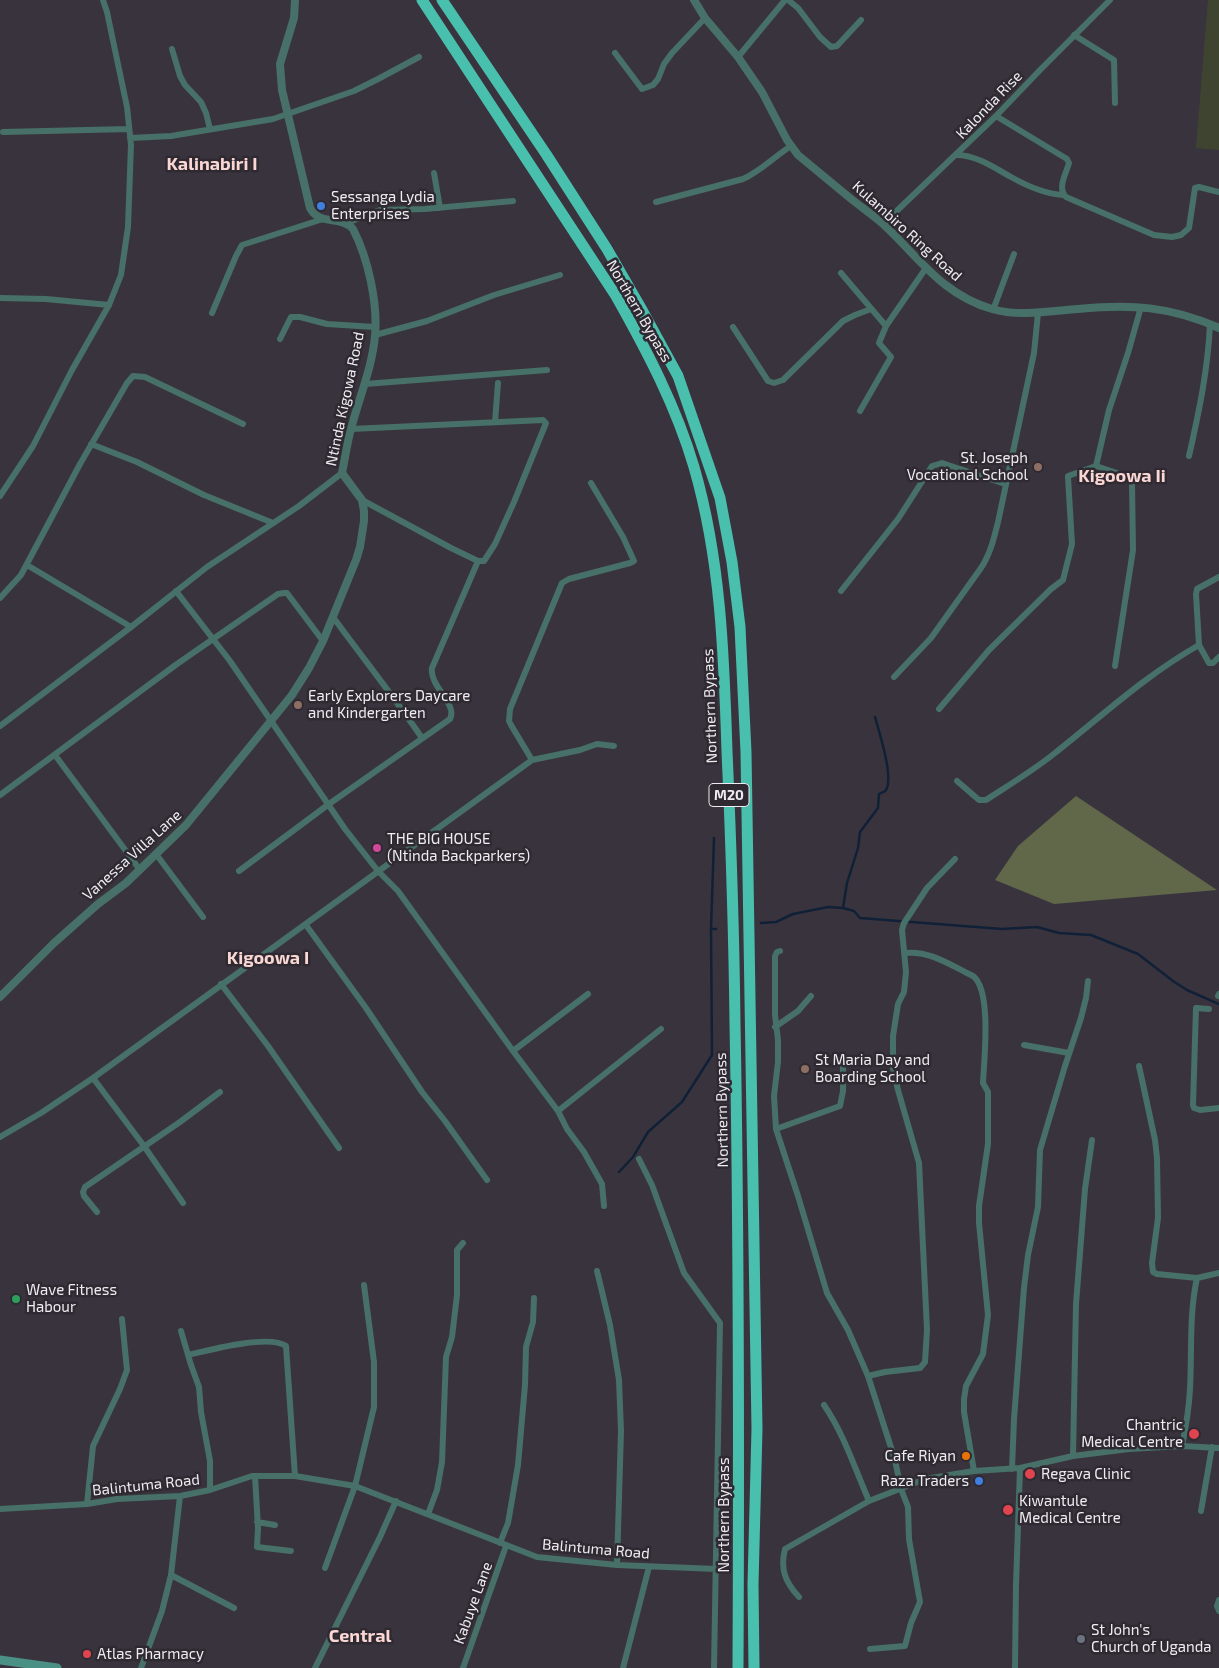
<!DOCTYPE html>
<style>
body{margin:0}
canvas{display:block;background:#39333d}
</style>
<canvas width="1219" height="1668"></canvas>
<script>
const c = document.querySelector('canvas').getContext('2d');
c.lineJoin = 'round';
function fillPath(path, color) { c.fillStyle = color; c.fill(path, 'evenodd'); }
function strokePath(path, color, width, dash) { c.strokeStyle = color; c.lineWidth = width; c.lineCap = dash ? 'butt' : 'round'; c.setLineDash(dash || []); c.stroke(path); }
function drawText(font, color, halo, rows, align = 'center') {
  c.font = font + ' "Exo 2",sans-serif'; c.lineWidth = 5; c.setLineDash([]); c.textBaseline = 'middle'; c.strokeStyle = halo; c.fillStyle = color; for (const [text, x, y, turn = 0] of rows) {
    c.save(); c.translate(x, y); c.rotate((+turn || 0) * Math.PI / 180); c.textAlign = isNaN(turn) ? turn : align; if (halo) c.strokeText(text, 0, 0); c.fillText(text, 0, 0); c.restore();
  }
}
fillPath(new Path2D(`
 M1208 0H1219V150L1196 148Z`), '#3f4431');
fillPath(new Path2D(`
 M1076 796 1217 890 1054 904 995 880 1018 846Z`), '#606849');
strokePath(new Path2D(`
 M843 908 847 883 858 848 860 832 878 808 879 794C881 793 885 792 886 790 894 777 879 732 875 717
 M761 923 776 922 793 914 828 907 843 908 854 911 860 918 1002 929 1037 927 1059 933 1091 935 1138 954 1173 981 1187 990 1219 1004
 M711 929H716
 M619 1172 633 1157 648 1132 682 1102 712 1055 711 929 714 838`), '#102137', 2.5);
strokePath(new Path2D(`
 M788 0 798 8 820 37 831 47 837 46 861 20
 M1074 35 1114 60 1115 103
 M172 49 180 76 185 85 201 102 206 113 210 129
 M615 53 642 89 653 85 658 79 664 64 672 53 705 18
 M738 57 785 0
 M996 116 1067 159 1069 163C1066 174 1057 188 1066 197L1154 235 1172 237 1181 235 1189 228 1195 188 1199 187 1219 192
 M3 132 129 129
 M130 138 171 136 273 119 354 91 378 79 419 57
 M957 155C976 155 995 168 1011 177 1027 186 1046 194 1063 195
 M434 173 440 208
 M656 202 743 179C761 171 775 156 791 146
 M347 223 380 210 425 209 513 201
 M883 224 996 116 1041 69 1110 0
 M841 273 886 326
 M0 298 46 299 109 305
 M993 310 1014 254
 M212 313 236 256 242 245 323 219
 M733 327 768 381 774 383 783 380 843 321 855 315 871 309
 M375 335 427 321 494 295 560 275
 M280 339 291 317H300L327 324 375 327
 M365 384 547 370
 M860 411 891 357 879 343 886 326 926 268
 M495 422 498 383
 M351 429 543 420 546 423 514 502 495 544 484 561H478L451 548 362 500
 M91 444 137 462 204 495 273 523
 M1189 456C1199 412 1208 369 1210 324
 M1096 466 1109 410 1128 353 1141 307
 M0 496 33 446 72 370 109 305 121 275 128 227 131 145 127 107 107 12 103 0
 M27 565 131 627
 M1219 577 1197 589 1196 594 1199 645 1209 663H1213L1219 657
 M176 591 230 661 345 829 378 871 398 891 513 1051 558 1111 567 1129 584 1152 602 1184 604 1206
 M841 591 898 519 932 466 942 463 1005 484
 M0 598 21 575 80 464 127 383 133 376 145 377 243 424
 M333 617C363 658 394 697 422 738
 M894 677 931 638 981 568C990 555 994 538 998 522L1034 353 1038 313
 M939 709 989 650 1051 589 1063 580 1072 544 1068 477V476L1096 466 1129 477 1132 483 1133 550 1115 666
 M0 726 131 627 207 567 299 506 342 473
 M55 755 140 870
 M532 760 580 750 597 744 614 746
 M957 781 979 800H986C1009 785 1034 770 1055 753 1103 715 1146 675 1199 645
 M0 795 177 664 278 594 284 593H287L323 641
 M156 854 203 917
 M239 871 329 804 450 719C458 704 429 686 432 668L478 561
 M306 925 366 1008 422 1092 445 1121 487 1180
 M905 953C930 950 952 966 973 976 992 990 984 1060 983 1083L988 1092V1144L979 1206V1223L988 1315 983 1354 966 1386 964 1399V1412L974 1471
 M221 984 268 1046 339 1148
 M1218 996 1219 994
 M1209 1009 1196 1008 1193 1105 1194 1108 1200 1110 1219 1108
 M775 1027 798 1011 811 996
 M1024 1045 1069 1053
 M513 1051 588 994
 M843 1066V1091L840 1106 776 1129 798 1196 827 1293 848 1330 868 1376 895 1460 901 1489 908 1507 909 1539 920 1602 911 1623 905 1646 870 1649
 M1139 1066 1155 1140 1157 1158 1158 1218 1152 1263 1153 1272 1157 1274 1197 1278
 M93 1078 144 1146 183 1203
 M558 1111 661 1029
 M776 1129 774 1096 778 1062V1040L775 1015V956L777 952 780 951
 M0 1137 41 1113 93 1078 532 760 511 725 509 721 510 709 562 583 569 579 630 563 634 561 623 537 591 483
 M639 1159 652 1185 684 1273 720 1323 714 1668
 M97 1212 84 1196 83 1192 85 1187 180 1122 220 1092
 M597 1271 610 1325 619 1380 621 1431 617 1565
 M181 1331 191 1365 199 1387 201 1412 210 1461V1490
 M188 1355C209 1350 269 1334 286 1346L295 1476
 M868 1376 885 1372 920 1368 925 1362 927 1330 919 1163 898 1090 893 1068V1036L898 1004 904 992 906 972 902 930 904 923 927 888 955 859
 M824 1405C844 1434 855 1469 869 1501
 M1182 1446C1186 1427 1189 1408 1190 1389 1192 1352 1189 1314 1197 1278L1219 1273
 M1073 1456 1076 1304 1085 1189 1092 1140
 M1012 1469 1014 1419 1024 1288 1028 1255 1038 1207 1040 1150 1065 1066 1081 1018 1086 998 1088 981
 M255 1476 258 1528 257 1547 291 1551
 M87 1504 93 1446 120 1389 127 1370 122 1319
 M0 1509 87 1504 117 1499 180 1496 210 1490 252 1476H295L355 1486 537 1557 617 1565 717 1569
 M1201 1511 1212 1447
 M428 1514 437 1490 442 1462 446 1357 452 1337 457 1295V1250L463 1243
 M257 1522 275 1525
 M500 1543 508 1523 518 1465 525 1385 526 1347 533 1322 534 1298
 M325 1568 355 1486 374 1407V1362L364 1285
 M171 1575 234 1608
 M799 1597C785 1582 780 1569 785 1549L869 1501 925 1479 974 1471 1020 1468 1073 1456 1129 1449 1182 1446 1219 1448
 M1219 1600 1217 1606 1219 1611
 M141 1668 162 1611 171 1575 180 1496
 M315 1668 380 1537 396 1501
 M463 1668 506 1546
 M623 1668 649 1567
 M1015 1668 1016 1585 1020 1468`), '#467068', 6);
strokePath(new Path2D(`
 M694 0 705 18 738 57 762 92 787 140 798 155C815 169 833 184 850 198 861 207 873 215 883 224 919 257 941 294 992 309 1019 317 1051 311 1078 309 1131 304 1170 306 1219 328
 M0 997 54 943 98 904 126 883 186 825 292 695 309 668 323 641 356 560 360 547 364 521V511L362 500 342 473C345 459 347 443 351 429 359 398 372 368 375 336 378 303 368 258 353 229 341 215 319 226 310 208L282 90 280 64 294 18 295 0`), '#467068', 8);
strokePath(new Path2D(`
 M0 1660 57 1668`), '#4a9084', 9);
strokePath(new Path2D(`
 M422 0 616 296C647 351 676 406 694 467 721 560 724 656 727 751 731 842 734 933 735 1024 739 1239 739 1453 738 1668
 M442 0 546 154 607 249 642 310 678 376 720 498 732 562 740 627 746 752 757 1429 753 1584 754 1668`), '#49bfad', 11);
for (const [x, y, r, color] of [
 [321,206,5,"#3f7fe0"],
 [1038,467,5,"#8d6e63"],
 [298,705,5,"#8d6e63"],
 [377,848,5,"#d1479c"],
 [805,1069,5,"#8d6e63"],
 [16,1299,5,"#2e9e5b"],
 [1194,1434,6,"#e0444e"],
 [966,1456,5,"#e8710a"],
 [1030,1474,6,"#e0444e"],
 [979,1481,5,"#3f7fe0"],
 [1008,1510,6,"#e0444e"],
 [1081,1639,5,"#6b7280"],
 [87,1654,5,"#e0444e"]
]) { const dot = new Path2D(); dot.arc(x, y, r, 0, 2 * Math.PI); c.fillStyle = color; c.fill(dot); strokePath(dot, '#2f2932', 2); }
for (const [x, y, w] of [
 [729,795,40]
]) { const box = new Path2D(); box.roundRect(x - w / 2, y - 11.5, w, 23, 4); c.fillStyle = '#2f2932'; c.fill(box); strokePath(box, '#eeebf1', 1); }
drawText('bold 14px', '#eeebf1', null, [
 ["M20",729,795]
]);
drawText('15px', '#eeebf1', '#2f2932', [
 ["Kalonda Rise",989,105,-46],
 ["Kulambiro Ring Road",907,231,42],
 ["Northern Bypass",639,311,60],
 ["Ntinda Kigowa Road",345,399,-78],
 ["Northern Bypass",710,706,-92],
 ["Vanessa Villa Lane",132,855,-42],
 ["Northern Bypass",722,1110,-91],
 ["Balintuma Road",146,1485,-6],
 ["Northern Bypass",724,1515,-90],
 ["Balintuma Road",596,1549,5],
 ["Kabuye Lane",473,1603,-70]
]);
drawText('15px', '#eeebf1', '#2f2932', [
 ["Sessanga Lydia",331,197],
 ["Enterprises",331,214],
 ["St. Joseph",1028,458,"right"],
 ["Vocational School",1028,475,"right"],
 ["Early Explorers Daycare",308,696],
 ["and Kindergarten",308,713],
 ["THE BIG HOUSE",387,839],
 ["(Ntinda Backparkers)",387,856],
 ["St Maria Day and",815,1060],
 ["Boarding School",815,1077],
 ["Wave Fitness",26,1290],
 ["Habour",26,1307],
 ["Chantric",1183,1425,"right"],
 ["Medical Centre",1183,1442,"right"],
 ["Cafe Riyan",956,1456,"right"],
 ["Regava Clinic",1041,1474],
 ["Raza Traders",969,1481,"right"],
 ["Kiwantule",1019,1501],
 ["Medical Centre",1019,1518],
 ["St John's",1091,1630],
 ["Church of Uganda",1091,1647],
 ["Atlas Pharmacy",97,1654]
], 'left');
drawText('bold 18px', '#fad7d3', '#2f2932', [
 ["Kalinabiri I",212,164],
 ["Kigoowa Ii",1122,476],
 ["Kigoowa I",268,958],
 ["Central",360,1636]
]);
</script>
